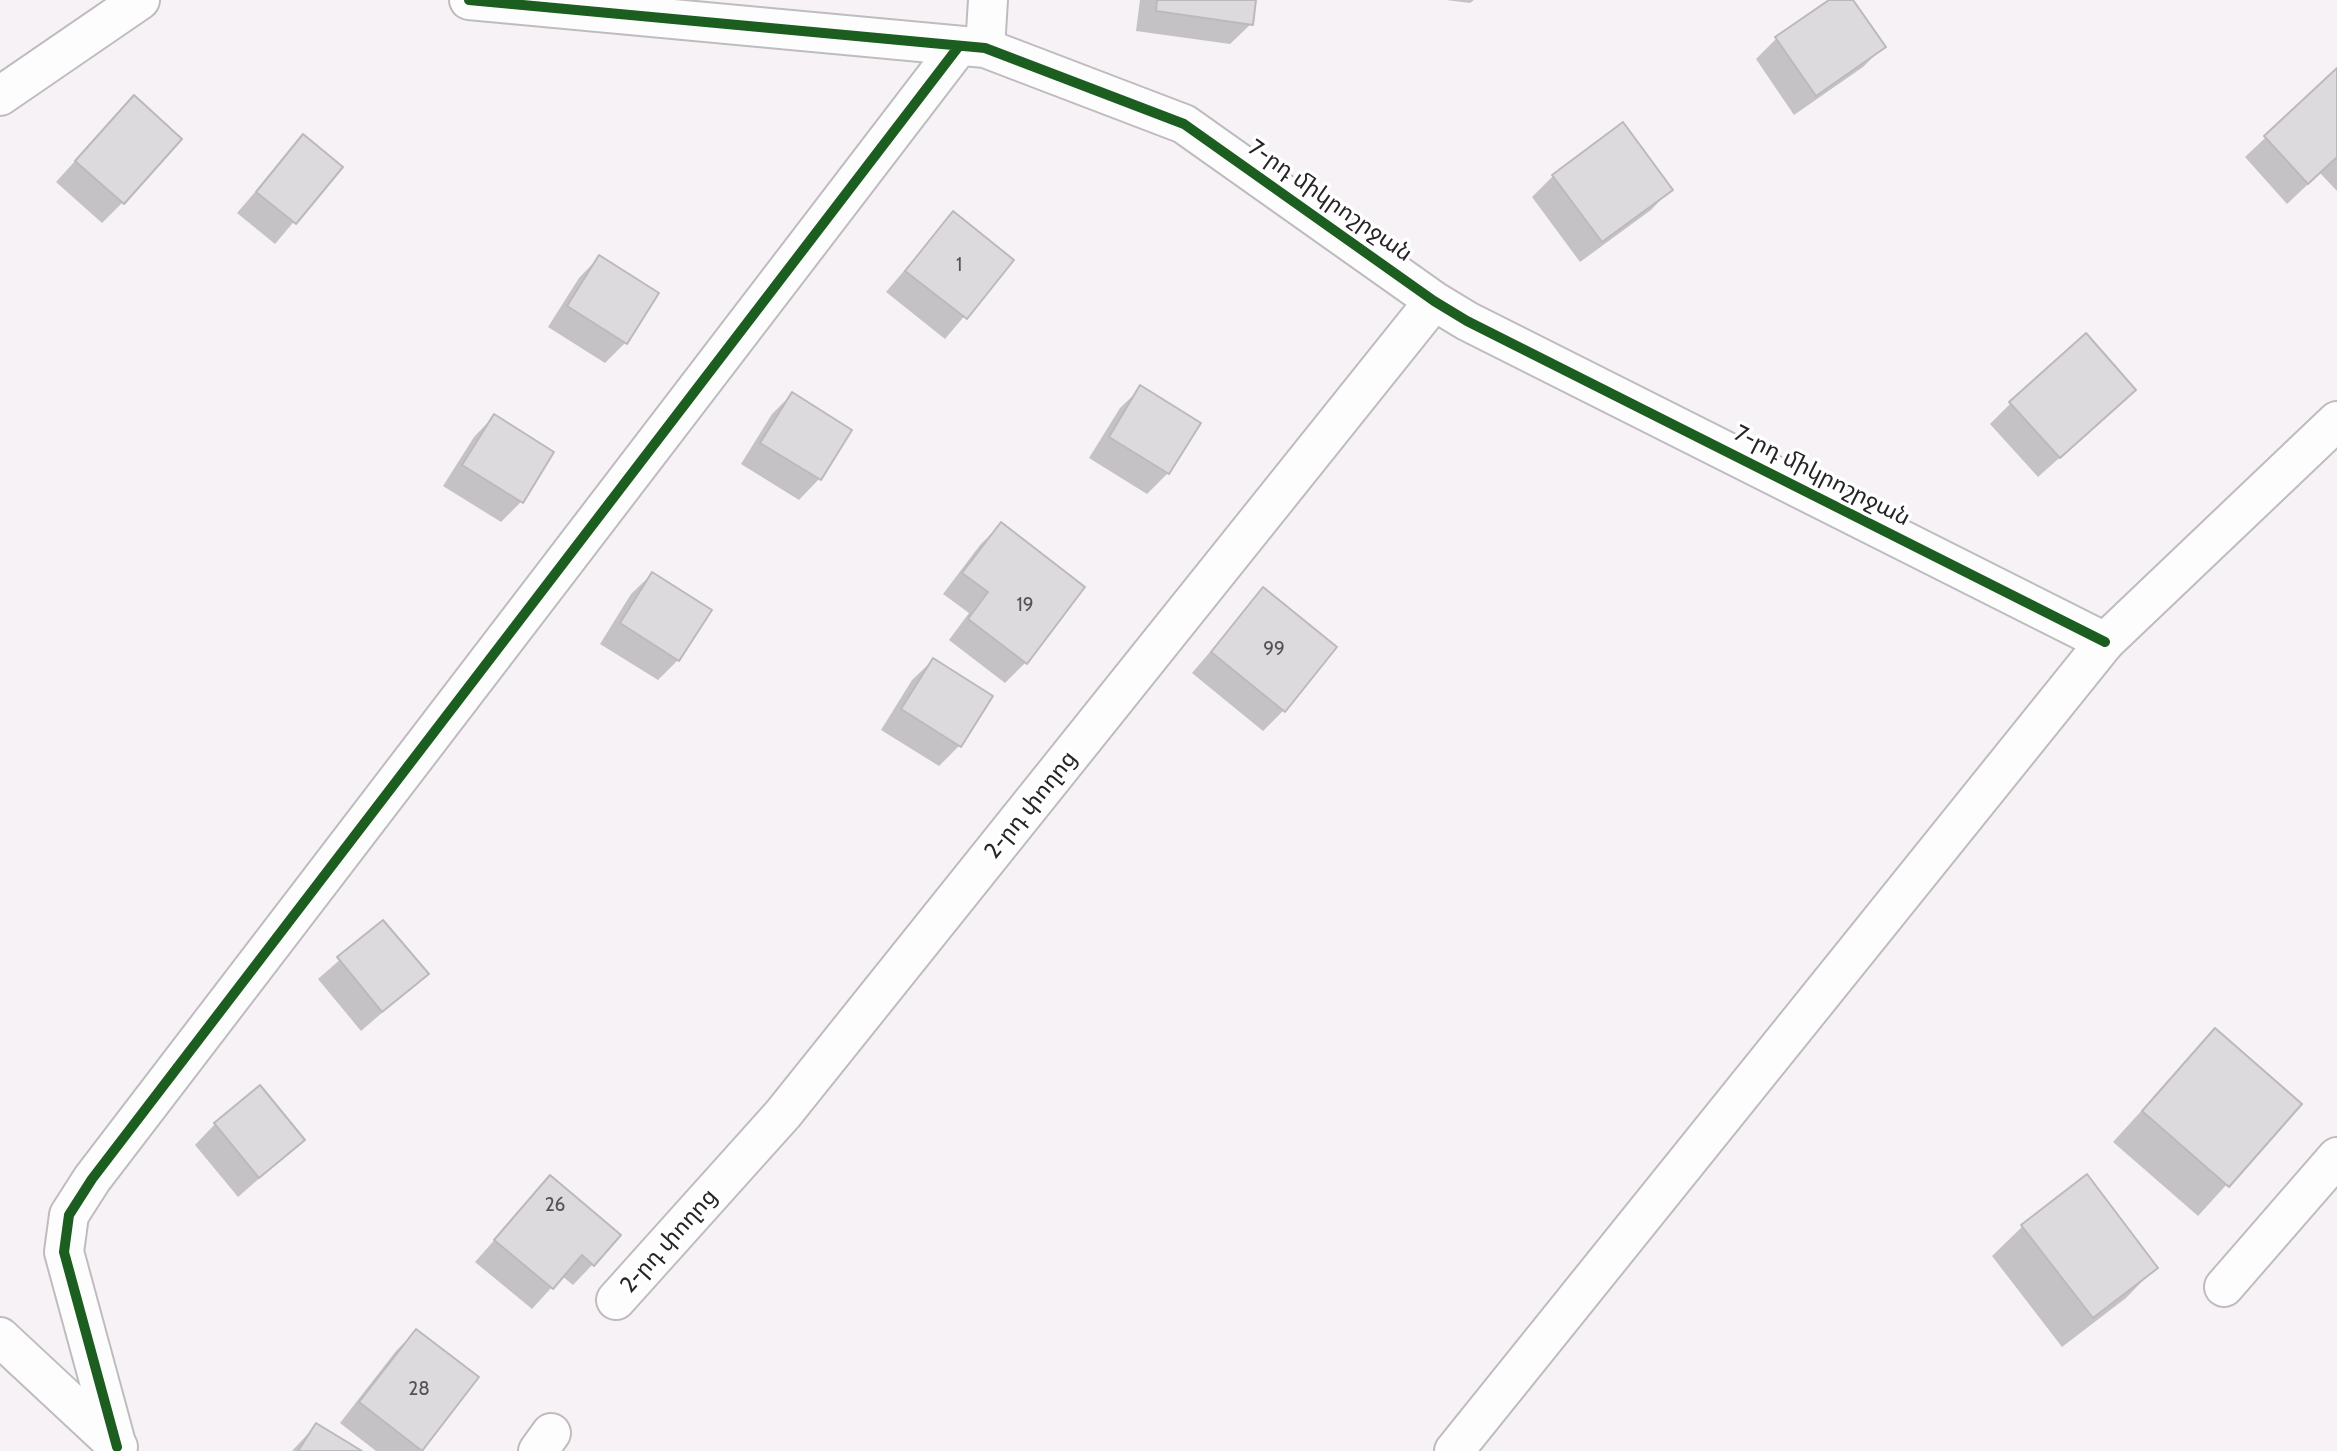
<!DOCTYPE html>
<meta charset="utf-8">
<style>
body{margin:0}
canvas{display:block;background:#f6f2f6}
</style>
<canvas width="2337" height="1451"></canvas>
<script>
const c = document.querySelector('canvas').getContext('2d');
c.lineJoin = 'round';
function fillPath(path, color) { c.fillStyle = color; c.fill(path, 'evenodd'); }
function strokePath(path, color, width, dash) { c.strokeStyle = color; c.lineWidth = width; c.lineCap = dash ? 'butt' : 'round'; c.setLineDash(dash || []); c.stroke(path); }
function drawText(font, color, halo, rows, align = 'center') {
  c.font = font + ' Cabin,"Noto Sans Armenian",sans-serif'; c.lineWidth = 7; c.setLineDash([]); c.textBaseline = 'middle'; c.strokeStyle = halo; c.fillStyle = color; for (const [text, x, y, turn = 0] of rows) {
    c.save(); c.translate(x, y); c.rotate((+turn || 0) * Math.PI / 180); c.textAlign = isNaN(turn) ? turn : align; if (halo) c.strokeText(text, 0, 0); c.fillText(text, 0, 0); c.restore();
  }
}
fillPath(new Path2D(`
 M1140 0H1254L1251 24 1230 44 1136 31Z
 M1446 0H1474L1470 3Z
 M1832 0H1851L1883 47 1863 67 1794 115 1756 59 1776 39Z
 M2337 70V191L2320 173 2287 204 2245 157Z
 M114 118 122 203 102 223 56 182Z
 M1623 124 1671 189 1651 210 1580 262 1532 197 1553 176Z
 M303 136 340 167 275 244 237 213Z
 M953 213 1012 260 945 339 886 292Z
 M599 257 625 343 605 363 548 327 579 278Z
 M1141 388 1168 473 1147 494 1089 458 1120 408Z
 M792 394 850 430 819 479 799 500 741 464 772 414Z
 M2011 403 2113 410 2038 477 1990 424Z
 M494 416 521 502 501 522 443 486 474 437Z
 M1001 524 1083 587 1025 663 1005 683 949 640 969 613 943 594 980 545Z
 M652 574 678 660 658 680 600 644 631 594Z
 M1263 590 1284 710 1263 731 1192 673Z
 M933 660 959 746 939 766 881 730 912 680Z
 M383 922 427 974 361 1031 318 979Z
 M2215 1030 2300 1104 2198 1216 2113 1142Z
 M215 1124 303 1140 238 1197 195 1145Z
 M550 1177 593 1264 573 1285 562 1276 532 1309 475 1262Z
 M2023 1226 2156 1267 2126 1298 2062 1347 1992 1256Z
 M416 1331 477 1377 419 1451H376L340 1423 396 1351Z
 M316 1425 358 1451H292Z`), '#0003');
const building = new Path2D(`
 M1157 0H1256L1253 25 1156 11Z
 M1829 0H1853L1886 47 1816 96 1775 37Z
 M2337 68V157L2308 184 2264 136Z
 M134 95 182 139 124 204 75 161Z
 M1623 122 1673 190 1602 242 1552 175Z
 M303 134 343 167 296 224 256 192Z
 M953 211 1014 260 967 319 905 271Z
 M599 255 659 293 627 344 567 306Z
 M2086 333 2136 390 2060 458 2009 402Z
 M1140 385 1201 423 1169 474 1109 437Z
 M792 392 852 430 821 480 760 443Z
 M494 414 554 452 523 503 462 465Z
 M1001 522 1085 587 1027 664 968 619 988 592 962 573Z
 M652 572 712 610 679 661 620 623Z
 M1263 587 1337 647 1285 712 1211 652Z
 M933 658 993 696 961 747 901 709Z
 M383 920 429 974 382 1012 337 957Z
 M2215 1028 2302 1104 2229 1187 2142 1111Z
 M260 1085 305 1140 259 1178 214 1123Z
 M2087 1174 2158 1268 2093 1318 2021 1225Z
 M550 1175 621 1235 594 1266 582 1255 553 1289 494 1240Z
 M416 1329 479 1377 422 1451 359 1402Z
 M316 1423 362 1451H298Z`);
fillPath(building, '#dddadd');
strokePath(building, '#bcb9bc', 2);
const minor = new Path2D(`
 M469 0 985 48 1184 124 1434 301 1467 321 2105 642
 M985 48 988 0
 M0 96 140 0
 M2224 1287 2337 1157
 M616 1300 783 1114 1434 301
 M0 1337 118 1447
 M117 1447 64 1252 69 1215 92 1179 959 46
 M538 1451 551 1433`);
const secondary = new Path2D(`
 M1454 1451 2105 642 2337 421`);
strokePath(minor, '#bfbcbf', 42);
strokePath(secondary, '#bfbcbf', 42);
strokePath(minor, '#fefdfe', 38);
strokePath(secondary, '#fefdfe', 38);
strokePath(new Path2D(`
 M469 0 985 48 1184 124 1434 301 1467 321 2105 642
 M117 1447 64 1252 69 1215 92 1179 959 46`), '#1b5e20', 10);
drawText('19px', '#545254', null, [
 ["1",959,265],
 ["19",1025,605],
 ["99",1274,649],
 ["26",555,1205],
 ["28",419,1389]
]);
drawText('23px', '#272427', '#fff', [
 ["7-րդ միկրոշրջան",1330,201,35],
 ["7-րդ միկրոշրջան",1822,476,27],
 ["2-րդ փողոց",1031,805,-51],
 ["2-րդ փողոց",669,1241,-48]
]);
</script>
